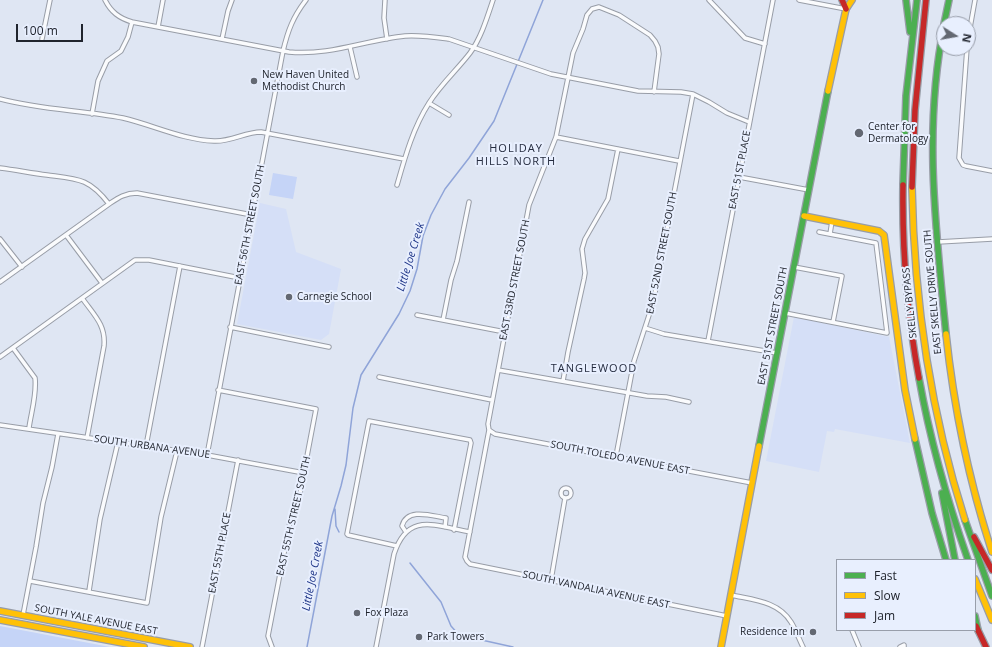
<!DOCTYPE html>
<style>
body{margin:0}
#map{position:relative;width:992px;height:647px;overflow:hidden;background:#dfe6f3;font-family:"Open Sans",sans-serif}
canvas{display:block}
.legend{position:absolute;left:836px;top:559px;width:140px;height:72px;box-sizing:border-box;background:#e8effe;border:1px solid #989eaa;margin:0;padding:5px 7px;list-style:none;font-size:12px;color:#20242d}
.legend li{display:flex;align-items:center;gap:8px;height:20px}
.legend b{width:20px;border:1px solid #989eaa}
.north{position:absolute;left:936px;top:16px;width:40px;height:40px;box-sizing:border-box;background:#e8effe;border:1px solid #989eaa;border-radius:50%;rotate:101deg;font-size:11px;font-weight:700;line-height:16px;text-align:center;color:#20242d}
.north::after{content:'';display:block;margin:auto;width:14px;height:18px;background:#636872;clip-path:polygon(50% 0,100% 100%,50% 72%,0 100%)}
.scale{position:absolute;left:16px;top:24px;width:67px;height:18px;box-sizing:border-box;border:2px solid #20242d;border-top:0;padding-left:5px;font-size:12px;line-height:14px;white-space:nowrap;color:#20242d;-webkit-text-stroke:3px #e8effe;paint-order:stroke}
</style>
<div id="map">
<canvas width="992" height="647"></canvas>
<ul class="legend">
<li><b style="height:5px;background:#4caf50"></b>Fast</li>
<li><b style="height:5px;background:#ffc107"></b>Slow</li>
<li><b style="height:5px;background:#c62828"></b>Jam</li>
</ul>
<div class="north">N</div>
<div class="scale">100 m</div>
</div>
<script>
const c = document.querySelector('canvas').getContext('2d');
c.lineJoin = 'round';
function fillPath(path, color) { c.fillStyle = color; c.fill(path, 'evenodd'); }
function strokePath(path, color, width, dash) { c.strokeStyle = color; c.lineWidth = width; c.lineCap = dash ? 'butt' : 'round'; c.setLineDash(dash || []); c.stroke(path); }
function drawText(font, color, halo, rows, align = 'center') {
  c.font = font + ' "Open Sans",sans-serif'; c.lineWidth = 4; c.setLineDash([]); c.textBaseline = 'middle'; c.strokeStyle = halo; c.fillStyle = color; for (const [text, x, y, turn = 0] of rows) {
    c.save(); c.translate(x, y); c.rotate((+turn || 0) * Math.PI / 180); c.textAlign = isNaN(turn) ? turn : align; if (halo) c.strokeText(text, 0, 0); c.fillText(text, 0, 0); c.restore();
  }
}
fillPath(new Path2D(`
 M260 203 286 209 296 252 341 269 329 334 321 340 237 324Z
 M794 317 889 337 910 443 835 429 834 432 827 431 819 472 766 461Z`), '#d5dff7');
fillPath(new Path2D(`
 M273 173 297 177 293 199 269 195Z
 M0 626 110 647H0Z`), '#c5d4f7');
strokePath(new Path2D(`
 M335 509 336 526 339 532
 M410 563 441 602 451 626 459 635 513 647
 M307 647 332 516 341 486 346 465 353 408 361 375 399 314 410 291 417 269 423 236 431 215 445 189 469 158 494 121 543 0`), '#8fa4d8', 1.5);
const street = new Path2D(`
 M105 0C111 12 119 18 132 22L289 52C329 56 366 40 405 36 420 35 434 37 449 39L551 74 638 91 681 92 693 94 709 102 727 113 749 122
 M385 0 384 18 387 39
 M709 0 745 38 765 44
 M799 0 846 9
 M158 27 163 0
 M42 39 50 0
 M222 39 228 11 232 0
 M968 39 975 0
 M350 47 357 77
 M967 48 959 158 963 165 966 166 992 171
 M654 92 659 54 658 47 655 41 650 35 619 15 599 7 592 9 587 15 583 29 573 53 556 137 529 205 488 424 489 430 465 557 467 561 470 564 727 616
 M0 99C40 110 82 110 123 118 153 125 183 140 214 141 231 142 245 132 261 132L404 159
 M429 103 449 115
 M92 114 98 81 107 61 121 51 128 37 132 22
 M556 137 679 161
 M0 168C16 170 31 173 47 175 78 179 89 178 109 204
 M739 177 809 190
 M397 185C405 157 413 128 429 103 441 84 457 70 470 53 481 38 487 18 493 0
 M830 234 832 221
 M66 235 102 283
 M0 239 22 267
 M938 242 992 239
 M794 267 842 276 833 322
 M0 282 109 204C118 198 125 193 137 193L252 215
 M82 298C94 315 106 325 104 346L87 438
 M785 313 887 333 876 243 819 232
 M417 315 505 332
 M443 320 451 280 457 261 469 202
 M230 327 329 347
 M645 328 664 334 777 353
 M708 341 773 0
 M13 348 35 378C37 394 31 413 29 428
 M0 357 135 260H149L240 278
 M498 370 647 396 666 397 689 402
 M379 377 492 400
 M563 381 568 352 584 279 585 273 582 249 585 239 608 199 618 149
 M218 390 316 409 300 493 291 517 268 636 272 647
 M0 425 207 455 304 473
 M489 430 495 434 752 483
 M146 446 180 266
 M207 455 283 51C288 30 293 17 306 0
 M616 456 634 361 653 303 693 94
 M561 493a5 5 0 1 1 10 0a5 5 0 1 1-10 0Z
 M406 532 402 526C407 507 432 516 446 518L445 527
 M397 546 348 535 347 534 369 421 470 440 471 443 454 530
 M551 580 565 498
 M30 581 147 603 161 517 177 451
 M89 591 100 519 118 442
 M731 595C753 600 778 601 791 622 796 630 799 639 803 647
 M23 615 36 547 43 503 52 467 58 434
 M852 630 859 647
 M202 647 238 460
 M376 647 394 554C408 511 435 526 470 532
 M900 647 904 645V647`);
const fast = new Path2D(`
 M906 0 910 32
 M944 24 949 0
 M944 26C923 128 936 231 946 334
 M903 185 906 96 917 0
 M919 378C930 440 947 500 968 560
 M915 439 932 513 946 560
 M759 446 828 91
 M942 493 955 560
 M965 520 992 596
 M975 616 978 630`);
const slow = new Path2D(`
 M828 91 846 9 852 0
 M912 187C914 300 930 411 965 520
 M804 216 879 231 884 235 905 390 915 439
 M946 334C954 409 969 481 992 552
 M975 579 992 620
 M0 611 190 647
 M0 620 144 647
 M721 647 759 446`);
const jam = new Path2D(`
 M842 0 846 9
 M903 185C902 250 907 314 919 378
 M912 187 915 110 926 0
 M974 537 992 570
 M976 626 986 647`);
strokePath(street, '#989da7', 5.5);
strokePath(fast, '#989da7', 8);
strokePath(slow, '#989da7', 8);
strokePath(jam, '#989da7', 8);
strokePath(street, '#fafbfd', 3.5);
strokePath(fast, '#4caf50', 5.5);
strokePath(slow, '#ffc107', 5.5);
strokePath(jam, '#c62828', 5.5);
for (const [x, y, r, color] of [
 [254,81,4,"#636872"],
 [859,133,5,"#636872"],
 [289,297,4,"#636872"],
 [357,613,4,"#636872"],
 [813,632,4,"#636872"],
 [419,637,4,"#636872"]
]) { const dot = new Path2D(); dot.arc(x, y, r, 0, 2 * Math.PI); c.fillStyle = color; c.fill(dot); strokePath(dot, '#e8effe', 1.5); }
drawText('10px', '#20242d', '#e8effe', [
 ["New Haven United",262,75],
 ["Methodist Church",262,87],
 ["Center for",868,127],
 ["Dermatology",868,139],
 ["Carnegie School",297,297],
 ["Fox Plaza",365,613],
 ["Residence Inn",805,632,"right"],
 ["Park Towers",427,637]
], 'left');
drawText('10px', '#20242d', '#e8effe', [
 ["EAST 51ST PLACE",740,170,-79],
 ["EAST 56TH STREET SOUTH",250,225,-79],
 ["EAST 52ND STREET SOUTH",662,253,-79],
 ["EAST 53RD STREET SOUTH",515,280,-79],
 ["EAST SKELLY DRIVE SOUTH",933,292,-95],
 ["SKELLY BYPASS",910,303,-96],
 ["EAST 51ST STREET SOUTH",773,326,-79],
 ["SOUTH URBANA AVENUE",152,447,8],
 ["SOUTH TOLEDO AVENUE EAST",620,458,11],
 ["EAST 55TH STREET SOUTH",294,516,-77],
 ["EAST 55TH PLACE",220,553,-79],
 ["SOUTH VANDALIA AVENUE EAST",596,590,12],
 ["SOUTH YALE AVENUE EAST",96,620,11]
]);
c.letterSpacing = '1px';
drawText('11px', '#252c3f', '#e8effe', [
 ["HOLIDAY",516,149],
 ["HILLS NORTH",516,162],
 ["TANGLEWOOD",594,369]
]);
c.letterSpacing = '0px';
drawText('italic 11px', '#1e3587', '#e8effe', [
 ["Little Joe Creek",411,257,-73],
 ["Little Joe Creek",313,576,-79]
]);
</script>
